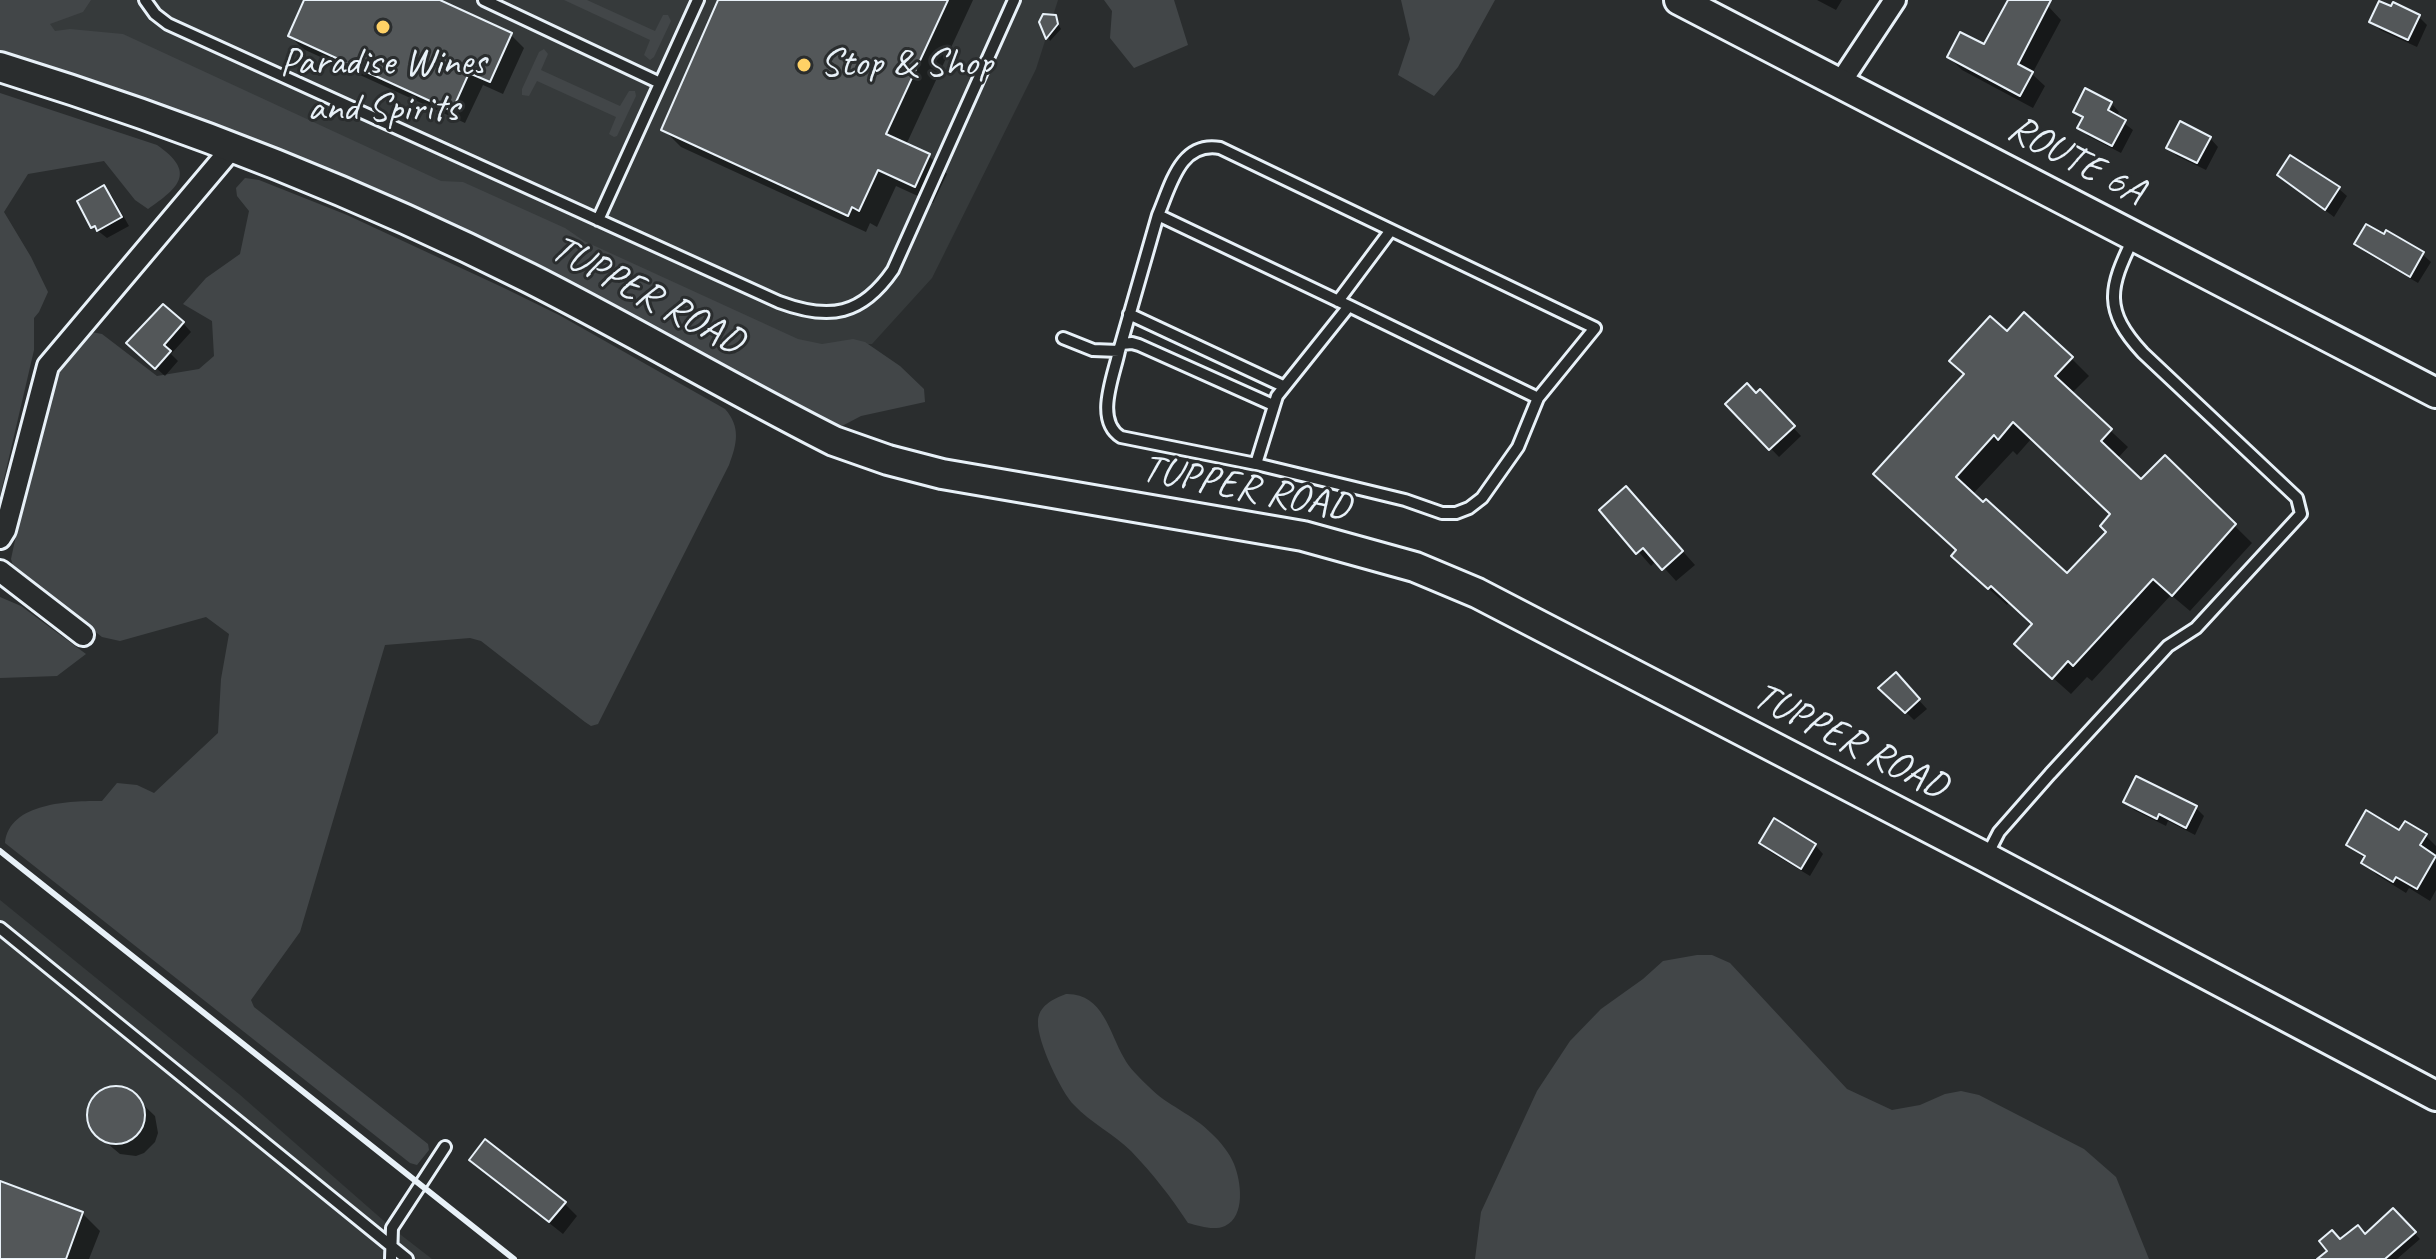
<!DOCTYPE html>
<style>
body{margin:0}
canvas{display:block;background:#2a2d2e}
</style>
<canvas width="2436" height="1259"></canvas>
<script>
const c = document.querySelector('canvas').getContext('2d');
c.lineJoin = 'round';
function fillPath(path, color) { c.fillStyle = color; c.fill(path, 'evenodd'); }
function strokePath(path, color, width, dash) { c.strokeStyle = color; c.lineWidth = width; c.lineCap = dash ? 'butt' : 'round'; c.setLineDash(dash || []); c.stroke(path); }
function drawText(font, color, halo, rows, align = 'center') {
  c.font = font + ' Caveat,sans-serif'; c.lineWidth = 6; c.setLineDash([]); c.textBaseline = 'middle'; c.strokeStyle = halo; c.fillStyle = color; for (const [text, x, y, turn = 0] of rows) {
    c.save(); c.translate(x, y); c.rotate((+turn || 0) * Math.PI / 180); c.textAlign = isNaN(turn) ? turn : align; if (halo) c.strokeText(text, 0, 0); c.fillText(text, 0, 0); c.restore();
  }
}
fillPath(new Path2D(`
 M53 0H1058L1036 69 932 278 872 344 789 346 41 27Z
 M0 900 239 1094 392 1228 432 1259H0Z`), '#363a3b');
fillPath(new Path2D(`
 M0 0H91L83 12 50 24 55 31 70 29 123 34 441 181 463 182 565 228 584 241 798 339 822 344 853 339 865 342 900 366 924 389 925 402 861 416 840 427 778 398 573 284 412 208 172 108 0 53Z
 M564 0H587L655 31 663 15H668L671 21 654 57 650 60 644 55 650 40Z
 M1104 0H1174L1188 45 1134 68 1110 38 1112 11Z
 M1401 0H1495L1458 67 1434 96 1398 75 1410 39Z
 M544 49 548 54 541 70 620 106 629 91H635L636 96 617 136 614 137 609 134 616 117 537 81 529 96 522 95V89L539 52Z
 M0 93 157 145C196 172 180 187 148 209L135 200 104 161 28 174 4 212 31 257 48 292 39 312 34 318V350L0 496Z
 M245 178 259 180 347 215 504 288 559 315 725 409C741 427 737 444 729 465L598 724 591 726 585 722 481 641 470 638 385 645 300 932 251 1000 254 1007 428 1144 429 1150 417 1165 410 1163 5 843C9 802 71 801 102 801L117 783 137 785 154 793 218 733 221 679 229 634 206 617 120 641 102 637 14 569 11 559 49 382 54 369 86 331 102 334 157 376 199 369 214 356 212 321 183 304 206 278 240 254 249 211 237 196 236 188Z
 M0 597 21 606 86 654 57 676 0 678Z
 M1697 955H1712L1730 963 1847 1089 1892 1110 1920 1105 1945 1094 1961 1091 1979 1095 2084 1149 2116 1177 2149 1259H1475L1481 1212 1537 1091 1570 1041 1601 1009 1643 979 1663 961Z
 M1066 994C1103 993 1109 1032 1124 1058 1129 1068 1140 1078 1148 1086 1167 1106 1193 1114 1212 1134 1220 1141 1230 1154 1234 1164 1241 1181 1246 1216 1225 1226 1213 1231 1200 1226 1188 1223 1171 1197 1153 1174 1131 1151 1114 1134 1091 1123 1074 1105 1061 1092 1037 1041 1038 1022 1038 1006 1053 999 1066 994Z`), '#424648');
fillPath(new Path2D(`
 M305 0H435L511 35 524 48 503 94 483 85 465 123 303 49 290 36Z
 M720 0H973L906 145 929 156 947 174 933 203 896 186 877 227 870 223 866 232 681 147 664 130Z
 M1817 0H1842L1836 10Z
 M2010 0H2036L2048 6 2061 20 2032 74 2045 86 2033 108 1962 70 1949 57 1985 47Z
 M2392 9 2419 17 2427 25 2417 47 2380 30 2372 21Z
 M1054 17 1061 29 1050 41 1041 22Z
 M2113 105 2119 112 2116 117 2133 130 2121 153 2088 136 2080 128 2084 120 2075 111 2105 120Z
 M2210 138 2218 147 2206 170 2177 156 2168 147Z
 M2279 175 2338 188 2347 196 2334 217Z
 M104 188 112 196 129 226 107 238 93 227 79 202Z
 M2357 244 2422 254 2431 262 2418 283 2365 252Z
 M183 323 191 332 171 354 178 361 165 376 137 351Z
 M2007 334 2071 358 2089 376 2071 394 2128 447 2117 459 2141 482 2165 457 2252 543 2190 611 2171 595 2092 681 2087 677 2071 694 2034 661V624L2009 602 2007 605 1971 573 1958 551 1893 491ZM2032 438 2113 515 2108 532 2067 576 1972 495 2013 451 2017 455Z
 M1760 392 1801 436 1779 457 1728 404Z
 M1639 502 1695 565 1676 581 1657 560 1651 566 1602 510Z
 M1904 684 1927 709 1914 720 1881 688Z
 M2126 801 2196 808 2204 816 2195 835 2168 821 2166 826 2134 810Z
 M2400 832 2426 836 2436 846V890L2430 901 2409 888 2406 893 2377 875 2364 862 2365 859 2349 844Z
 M1761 843 1815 845 1823 854 1810 876 1770 852Z
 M119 1088 129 1091 155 1116 158 1133 155 1142 144 1153 136 1156 120 1154 108 1144 94 1130 89 1112 92 1104 103 1091Z
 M485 1172 564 1203 577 1216 563 1234Z
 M0 1183 82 1213 100 1231 89 1259H0Z
 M2393 1210 2420 1239 2397 1259H2336L2341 1242 2366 1236Z`), '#0007');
const building = new Path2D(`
 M304 0H440L512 33 490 82 469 73 452 111 288 36Z
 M718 0H948L886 134 930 154 915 187 878 170 859 211 852 207 848 216 661 130Z
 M2008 0H2051L2018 64 2033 72 2020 96 1947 57 1960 32 1984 44Z
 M2379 1 2391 6 2393 2 2420 15 2408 40 2369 22Z
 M1043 14 1056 15 1058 24 1046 39 1039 22Z
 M2085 88 2112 102 2108 110 2126 120 2112 146 2077 128 2083 117 2073 112Z
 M2180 121 2211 137 2197 163 2166 148Z
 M2290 155 2340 187 2325 210 2277 175Z
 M104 185 122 217 97 231 95 226 91 228 77 201Z
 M2366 224 2384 234 2386 230 2424 252 2410 277 2354 244Z
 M163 304 184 322 164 345 171 351 155 369 126 343Z
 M2024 312 2073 357 2055 376 2112 429 2101 441 2141 479 2165 455 2236 524 2172 596 2153 579 2073 666 2068 661 2052 679 2014 644 2032 624 1991 586 1988 589 1951 556 1956 550 1873 474 1964 374 1949 361 1990 316 2007 331ZM2013 422 2110 514 2100 526 2106 532 2067 573 1986 499 1983 502 1956 477 1994 435 1998 440Z
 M1747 383 1756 393 1760 389 1795 426 1769 450 1725 404Z
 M1626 486 1683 551 1662 570 1643 548 1636 554 1599 510Z
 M1896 672 1920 699 1905 713 1878 688Z
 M2136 776 2197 806 2186 828 2159 814 2157 819 2123 802Z
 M2366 810 2399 830 2405 821 2427 834 2420 845 2436 856 2417 889 2396 877 2393 882 2361 863 2365 856 2346 845Z
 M1774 818 1816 844 1801 869 1759 843Z
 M87 1115a29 29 0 1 1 58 0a29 29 0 1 1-58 0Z
 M485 1139 566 1202 549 1222 469 1160Z
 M0 1181 83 1212 66 1259H0Z
 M2393 1208 2416 1232 2385 1259H2317L2327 1251 2319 1241 2332 1230 2340 1239 2358 1225 2365 1234Z`);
fillPath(building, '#535759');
strokePath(building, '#e8f1f8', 2);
const lane = new Path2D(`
 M145 0 155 14 168 24 779 302C830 321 862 315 893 270L1014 0
 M484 0 660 83
 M1158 215C1171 185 1180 141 1220 148L1595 328 1538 398 1349 306
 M598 220 698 0
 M1338 301 1391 230
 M1129 314 1283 386
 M1063 338 1093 350 1119 351 1158 215 1349 306 1277 396 1256 464 1121 437C1094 420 1114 376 1119 351
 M1121 344 1132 343 1139 345 1273 405
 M1256 464 1405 500 1442 513H1456L1469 508 1482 498 1518 447 1538 398
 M1986 857 1999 832 2050 774 2168 646 2196 628 2301 514 2297 498 2143 353C2103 310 2109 288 2133 239
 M0 928 407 1259
 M391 1259 392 1228 445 1147`);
const street = new Path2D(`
 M1840 83 1895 0
 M0 538 5 530 48 366 232 148
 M0 571 83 635`);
const secondary = new Path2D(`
 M1679 0 2436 393
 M0 67C181 123 360 193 529 278 632 330 731 389 834 441L888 460 942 474 1303 536 1415 567 1477 593 1985 857 2436 1096`);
strokePath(lane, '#e8f1f8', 16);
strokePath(street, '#e8f1f8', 26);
strokePath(secondary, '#e8f1f8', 34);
strokePath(lane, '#2a2d2e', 10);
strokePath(street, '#2a2d2e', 20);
strokePath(secondary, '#2a2d2e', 28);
strokePath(new Path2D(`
 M0 851 514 1259`), '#e8f1f8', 6);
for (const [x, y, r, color] of [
 [383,27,8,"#ffd166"],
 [804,65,8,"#ffd166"]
]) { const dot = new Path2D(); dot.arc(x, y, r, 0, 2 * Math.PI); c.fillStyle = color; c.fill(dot); strokePath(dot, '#2a2d2e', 3); }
drawText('40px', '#e8f1f8', '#2a2d2e', [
 ["Paradise Wines",383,64],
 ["and Spirits",383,110],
 ["Stop & Shop",820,65,"left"]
]);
drawText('40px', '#e8f1f8', '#2a2d2e', [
 ["ROUTE 6A",2076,161,28],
 ["TUPPER ROAD",647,296,28],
 ["TUPPER ROAD",1246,489,11],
 ["TUPPER ROAD",1850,742,27]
]);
</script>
